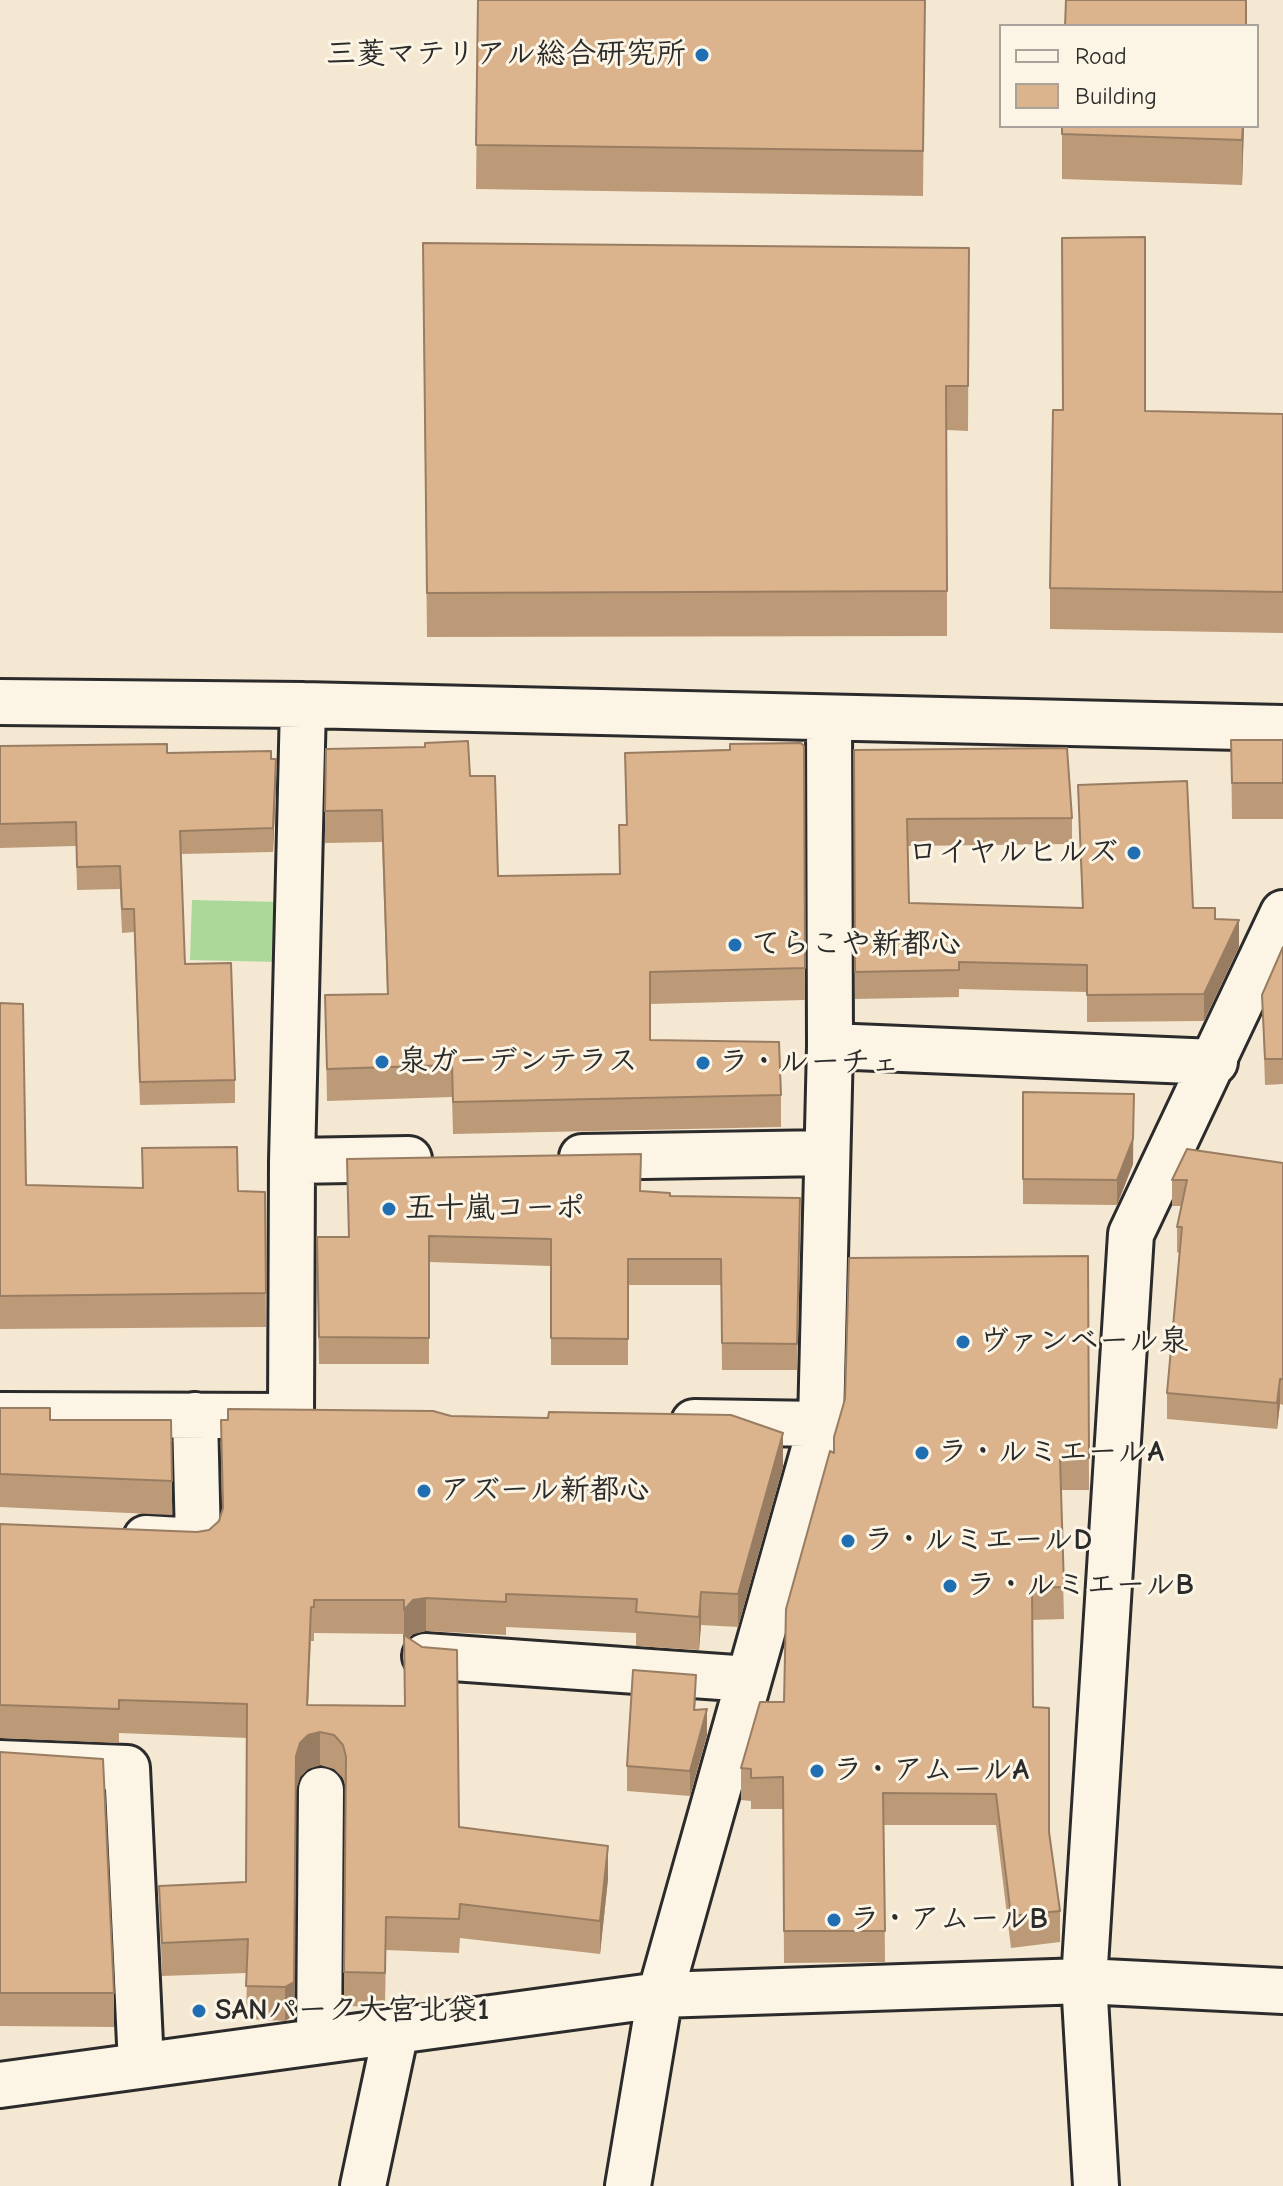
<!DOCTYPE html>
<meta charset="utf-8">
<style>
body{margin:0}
#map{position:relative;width:1283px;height:2186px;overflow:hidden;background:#f5e8d3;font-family:"Comic Neue",sans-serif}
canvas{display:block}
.legend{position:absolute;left:999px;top:24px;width:260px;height:104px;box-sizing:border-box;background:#fcf5e5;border:2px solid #a8a49b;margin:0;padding:10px 14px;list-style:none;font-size:24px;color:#2b2b2b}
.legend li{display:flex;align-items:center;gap:16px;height:40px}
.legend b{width:40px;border:2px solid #a8a49b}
</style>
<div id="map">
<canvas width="1283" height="2186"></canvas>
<ul class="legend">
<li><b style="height:10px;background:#fcf5e5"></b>Road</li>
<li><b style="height:22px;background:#dbb38c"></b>Building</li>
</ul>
</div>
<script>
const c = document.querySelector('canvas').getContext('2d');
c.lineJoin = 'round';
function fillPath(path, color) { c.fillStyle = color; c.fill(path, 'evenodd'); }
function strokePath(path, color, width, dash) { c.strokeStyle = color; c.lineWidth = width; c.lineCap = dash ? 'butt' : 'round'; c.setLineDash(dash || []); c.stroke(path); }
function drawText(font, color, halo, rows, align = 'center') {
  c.font = font + ' "Comic Neue","Klee One",sans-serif'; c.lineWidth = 6; c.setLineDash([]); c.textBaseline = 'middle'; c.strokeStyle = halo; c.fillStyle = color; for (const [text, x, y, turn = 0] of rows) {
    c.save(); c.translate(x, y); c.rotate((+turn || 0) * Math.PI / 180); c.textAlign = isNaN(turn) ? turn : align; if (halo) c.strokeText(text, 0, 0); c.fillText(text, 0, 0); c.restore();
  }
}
fillPath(new Path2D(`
 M192 900 281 902 280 962 190 960Z`), '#a9d898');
const minor = new Path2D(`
 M0 702 303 705 1283 728
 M830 1046 1215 1062
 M582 1157 827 1153
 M292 1161 409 1159
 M0 1415 286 1416
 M291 1417 292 1161 303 705
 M694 1422 821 1424
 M146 1538 198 1541 195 1415
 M425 1656 749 1679
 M0 1763 127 1768 141 2065
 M319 2041 321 1790
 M0 2085 660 1995 1084 1981 1283 1991
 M363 2186 396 2031
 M628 2186 660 1995 821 1424 830 1046 829 718
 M1096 2186 1084 1981 1131 1234 1283 913`);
strokePath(minor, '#2b2b2b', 50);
strokePath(minor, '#fcf5e5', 44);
fillPath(new Path2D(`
 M478 0H925L923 196 476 189Z
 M1062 126H1244L1242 185 1062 179Z
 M969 248 968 431 947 430V636L427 637 423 288Z
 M1145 411 1283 414V633L1050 629V588Z
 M1231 740H1283V819H1232Z
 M0 746 271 759 276 783 273 852 181 854 185 964 235 1080V1103L140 1105 134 932 122 933 120 889 77 890 76 846 0 848Z
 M804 746 805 1000 650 1004V1040L781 1095V1127L453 1134 452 1097 327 1101 325 995 387 994 382 842 325 843V811L470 776 498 876 619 874V825H626L625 753Z
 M854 750 1072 818V844L908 846 909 903 1082 908 1078 785 1193 908 1215 919 1239 947 1204 1021 1087 1022V992L959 989V997L855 999Z
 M1283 947V1084L1265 1085 1262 995Z
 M0 1003 26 1185 142 1188V1148L238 1191 265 1192 266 1327 0 1329Z
 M1023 1092 1133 1164 1117 1205 1023 1204Z
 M1283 1163V1405L1280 1404 1277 1429 1167 1419V1393L1179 1253 1177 1252V1227L1181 1206H1172V1180Z
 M641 1191 670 1196 800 1198 797 1370H722L721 1285H628V1365H551V1266L429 1262V1364H319L317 1263 348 1237Z
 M1088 1256 1089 1490H1061L1064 1619 1032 1620 1033 1707 1060 1911V1942L1011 1948 996 1825H884L885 1962 784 1963 783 1809H751V1801L741 1800V1768L784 1702 834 1453Z
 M0 1408 50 1420 172 1481V1515L0 1507Z
 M451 1416 783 1467 738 1627 701 1625 699 1650 636 1646V1633L506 1627V1635L426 1631 413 1634 409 1638 459 1827 608 1879 600 1954 460 1938 459 1953 386 1950 385 2007 344 2006 346 1789 343 1778 334 1769 320 1765 308 1769 300 1777 296 1790 294 2015 285 2021 246 2019 247 1973 162 1976 159 1886 246 1882 247 1738 119 1733V1743L0 1738V1524L197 1532 209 1530 219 1521 222 1510 221 1420ZM314 1633 404 1634V1706L308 1705 311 1641H314Z
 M696 1700 695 1710 707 1735 690 1796 627 1791V1766Z
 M0 1752 114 1993V2027L0 2026Z`), '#bc9a78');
fillPath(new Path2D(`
 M1243 126H1244L1242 185V140Z
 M276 759V783L273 852V828Z
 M1239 920V947L1204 1021V994Z
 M1134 1094 1133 1164 1117 1205V1180Z
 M1280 1379V1404L1277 1429V1403Z
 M783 1433V1467L738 1627V1594Z
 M701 1592V1625L699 1650V1617Z
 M426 1598V1631L413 1634 404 1643V1610L413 1600Z
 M311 1607 307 1736 320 1732V1765L308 1769 300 1777 296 1790 294 2015 285 2021V1987L296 1756Z
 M707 1709V1735L690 1796V1771Z
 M608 1846V1879L600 1954V1921Z`), '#997d62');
const building = new Path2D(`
 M478 0H925L923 151 476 145Z
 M1066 0H1246V26H1065Z
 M1062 126H1243L1242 140 1062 134Z
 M1145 237V411L1283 414V592L1050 588 1053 410H1063L1062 238Z
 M423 243 969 248 968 386H946L947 591 427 593Z
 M1231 740H1283V783H1232Z
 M468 741 470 776H495L498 876 620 874 619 825H627L625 753 730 750V744L801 743 804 746 805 968 650 972V1040L779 1042 781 1095 453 1102 452 1065 327 1069 325 995 388 994 382 810 325 811 326 749 425 747V743Z
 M167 744V753L271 751V759H276L273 828 180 831 185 964 231 963 235 1080 140 1082 134 909H122L120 866 77 867 76 822 0 824V746Z
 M1067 748 1072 818 907 819 909 903 1083 908 1078 785 1187 781 1193 908H1215V919L1239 920 1204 994 1087 995V965L959 962V970L855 972 854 750Z
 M1283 947V1059H1265L1262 995Z
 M0 1003 23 1004 26 1185 143 1188 142 1148 237 1147 238 1191 265 1192 266 1293 0 1296Z
 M1023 1092 1134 1094 1133 1139 1117 1180 1023 1179Z
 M1187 1149 1283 1163V1379H1280L1277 1403 1167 1393 1182 1227H1177L1187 1180H1172Z
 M641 1154 640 1191 670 1193V1196L800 1198 797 1344 722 1343 721 1259H628V1339L551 1338V1239L429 1236V1338L319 1337 317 1237H349L347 1159Z
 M1088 1256 1089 1458H1060L1064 1587 1032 1588 1033 1707 1049 1708V1832L1060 1911 1011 1916 996 1794 883 1793 885 1931H784L783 1777 751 1778V1769L741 1768 760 1702H784L786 1609 830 1451 834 1453V1437L845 1399 849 1258Z
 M0 1408H50V1420H171L172 1481 0 1474Z
 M228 1409 433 1411 451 1416 548 1418 549 1412 731 1415 783 1433 738 1594 701 1592 699 1617 636 1612 637 1599 506 1594V1602L426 1598 413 1600 404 1610V1600H314V1607H311L307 1705 405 1706 404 1635 422 1647 457 1650 459 1827 608 1846 600 1921 460 1904 459 1919 386 1917 385 1973 344 1972 346 1757 343 1745 334 1735 320 1732 308 1735 300 1743 296 1756 294 1982 285 1987 246 1986 248 1939 162 1943 159 1886 246 1882 247 1704 119 1700V1709L0 1705V1524L197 1532 209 1530 219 1521 223 1508 221 1420H228Z
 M633 1670 696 1675 694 1710 707 1709 690 1771 627 1766Z
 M0 1752 103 1759 114 1993H0Z`);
fillPath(building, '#dbb38c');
strokePath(building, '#997d62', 2);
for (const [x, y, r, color] of [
 [702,55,8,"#1f6fb2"],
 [1134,853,8,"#1f6fb2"],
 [735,945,8,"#1f6fb2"],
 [382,1062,8,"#1f6fb2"],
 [703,1063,8,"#1f6fb2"],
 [389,1209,8,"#1f6fb2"],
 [963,1342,8,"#1f6fb2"],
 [922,1453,8,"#1f6fb2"],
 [424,1491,8,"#1f6fb2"],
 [848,1541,8,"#1f6fb2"],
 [950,1586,8,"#1f6fb2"],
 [817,1771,8,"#1f6fb2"],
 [834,1920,8,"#1f6fb2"],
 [199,2011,8,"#1f6fb2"]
]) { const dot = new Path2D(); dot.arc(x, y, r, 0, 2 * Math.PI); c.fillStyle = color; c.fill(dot); strokePath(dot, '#fcf5e5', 3); }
drawText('bold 30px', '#2b2b2b', '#fcf5e5', [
 ["三菱マテリアル総合研究所",686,55,"right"],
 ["ロイヤルヒルズ",1118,853,"right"],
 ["てらこや新都心",751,945],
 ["泉ガーデンテラス",398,1062],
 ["ラ・ルーチェ",719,1063],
 ["五十嵐コーポ",405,1209],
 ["ヴァンベール泉",979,1342],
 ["ラ・ルミエールA",938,1453],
 ["アズール新都心",440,1491],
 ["ラ・ルミエールD",864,1541],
 ["ラ・ルミエールB",966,1586],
 ["ラ・アムールA",833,1771],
 ["ラ・アムールB",850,1920],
 ["SANパーク大宮北袋1",215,2011]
], 'left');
</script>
